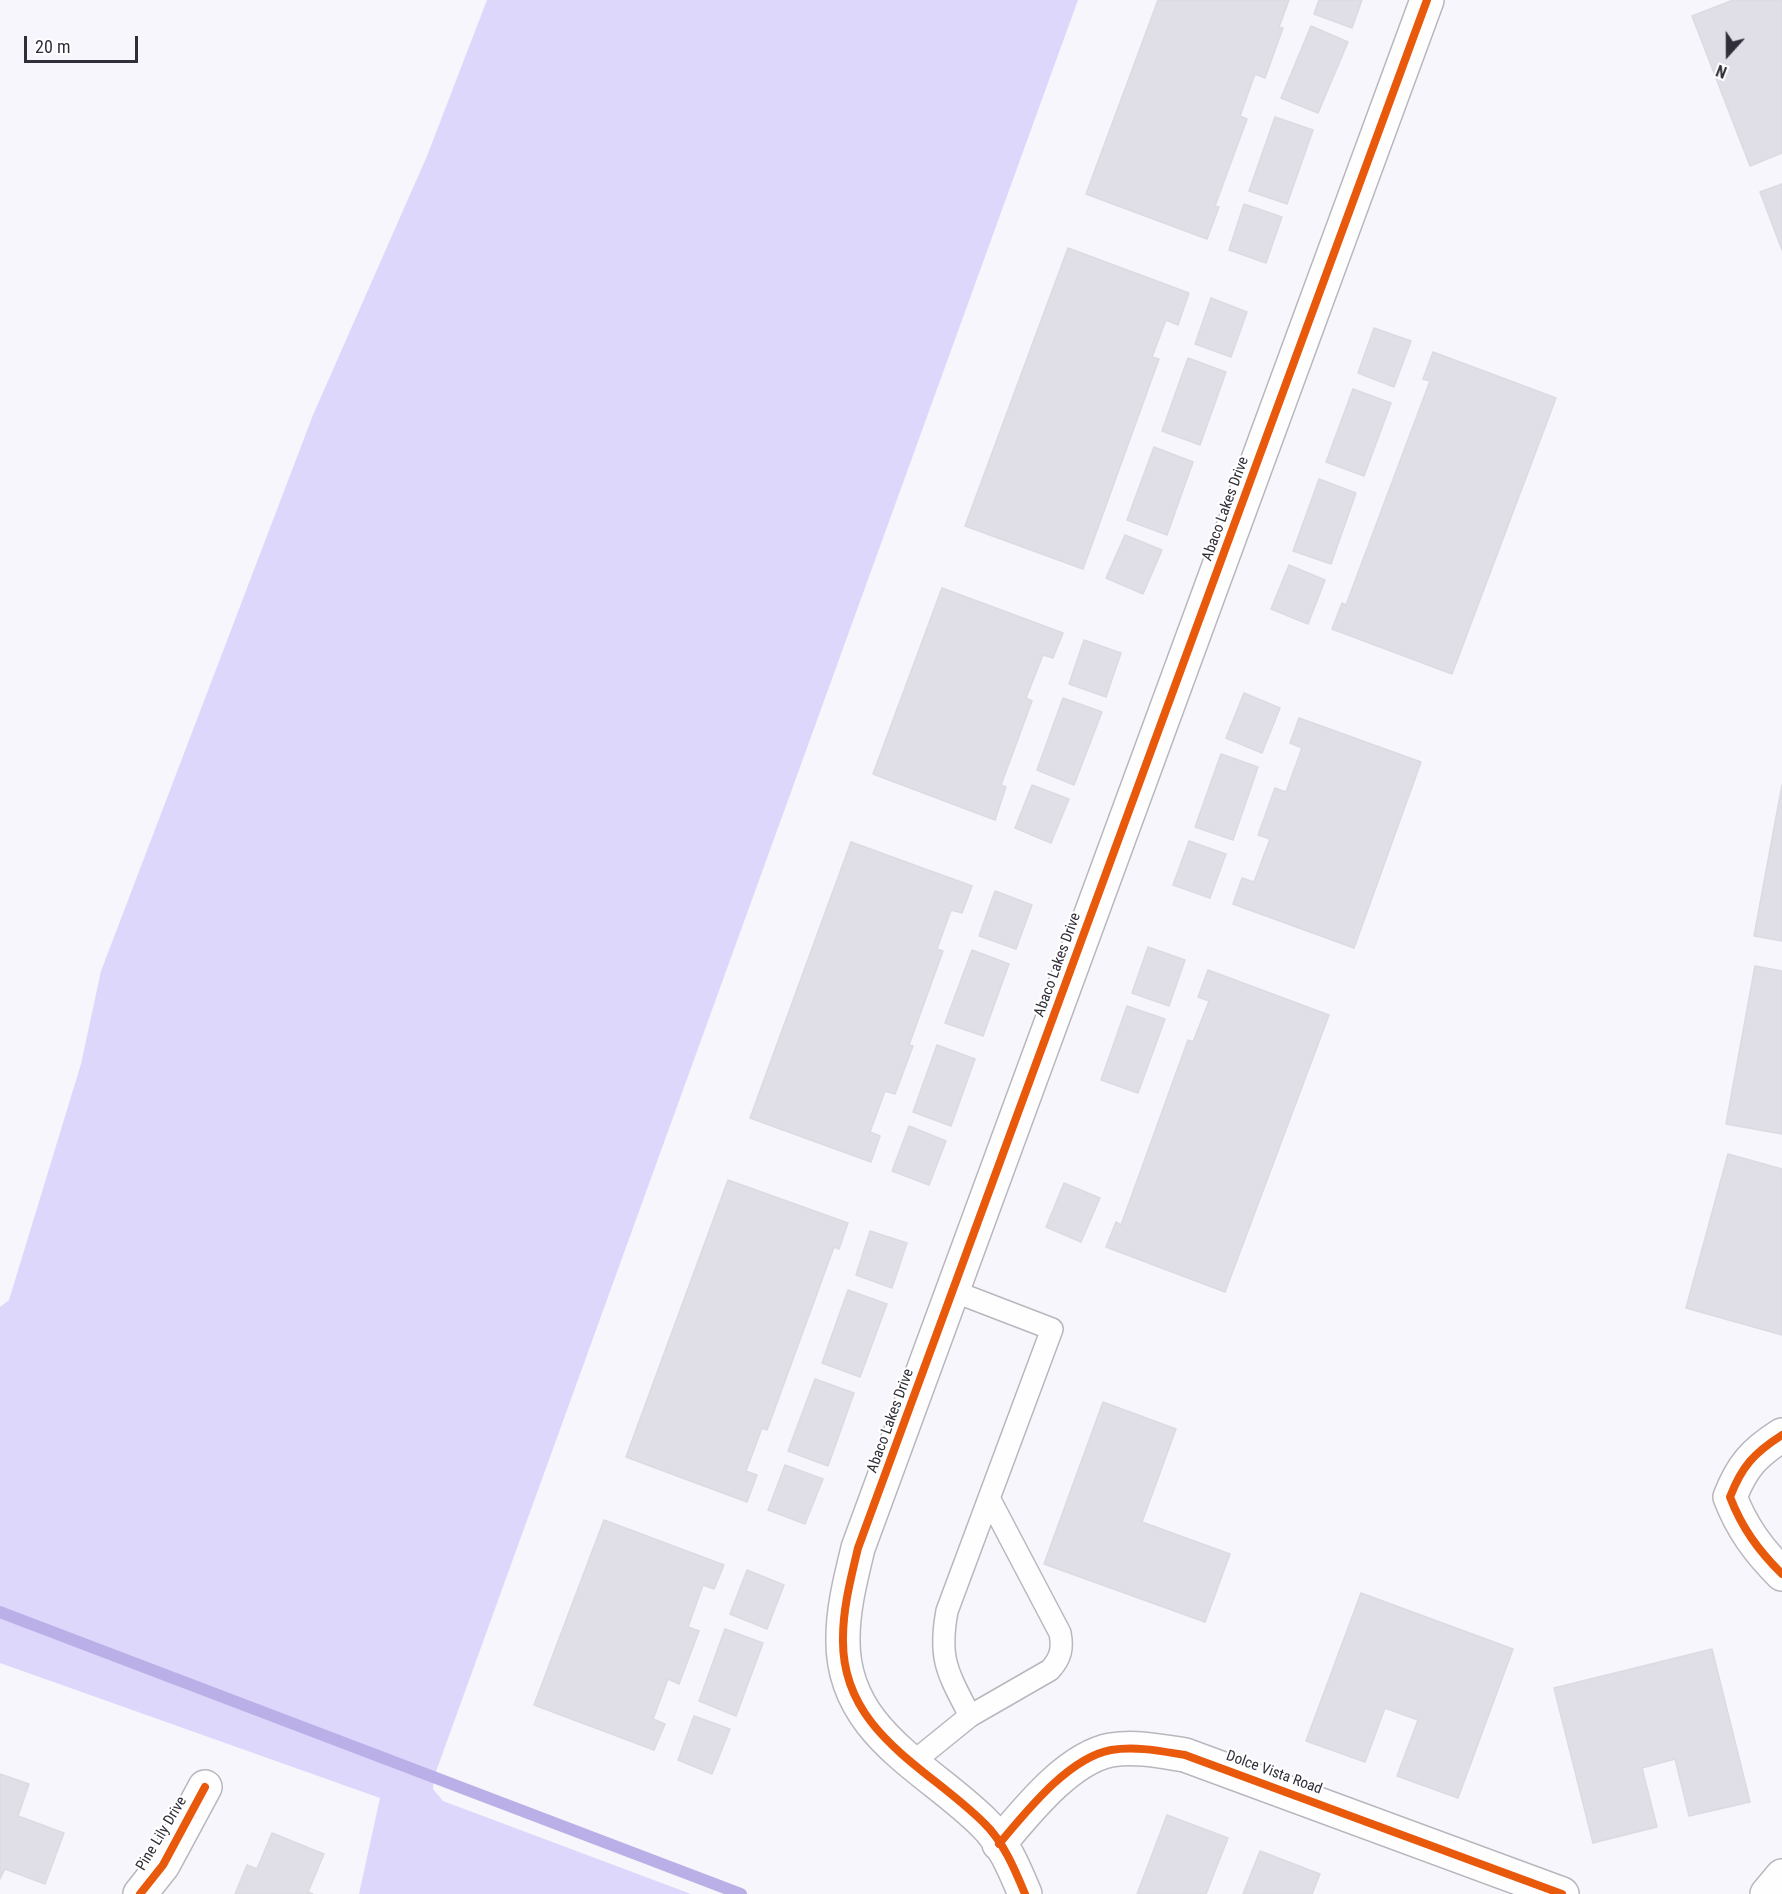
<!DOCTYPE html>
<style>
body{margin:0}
#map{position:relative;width:1782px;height:1894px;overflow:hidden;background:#f7f6fc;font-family:"Roboto Condensed",sans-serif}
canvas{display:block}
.north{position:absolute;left:1698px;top:24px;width:60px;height:60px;-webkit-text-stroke:4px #fff;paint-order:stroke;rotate:201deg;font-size:16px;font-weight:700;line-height:24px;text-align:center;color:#302e38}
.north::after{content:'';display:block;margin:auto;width:21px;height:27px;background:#302e38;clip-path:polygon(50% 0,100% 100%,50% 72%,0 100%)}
.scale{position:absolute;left:24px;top:36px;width:114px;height:27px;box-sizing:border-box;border:3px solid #302e38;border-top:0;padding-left:8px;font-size:18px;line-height:21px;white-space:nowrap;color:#302e38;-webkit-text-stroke:4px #fff;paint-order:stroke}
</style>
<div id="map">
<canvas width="1782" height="1894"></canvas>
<div class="north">N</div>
<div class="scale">20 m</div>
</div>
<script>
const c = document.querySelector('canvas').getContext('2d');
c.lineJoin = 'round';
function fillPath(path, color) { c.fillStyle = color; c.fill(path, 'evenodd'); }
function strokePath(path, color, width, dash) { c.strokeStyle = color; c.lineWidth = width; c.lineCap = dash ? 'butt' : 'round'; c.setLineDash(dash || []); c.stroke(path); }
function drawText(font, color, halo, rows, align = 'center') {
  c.font = font + ' "Roboto Condensed",sans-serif'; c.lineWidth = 4.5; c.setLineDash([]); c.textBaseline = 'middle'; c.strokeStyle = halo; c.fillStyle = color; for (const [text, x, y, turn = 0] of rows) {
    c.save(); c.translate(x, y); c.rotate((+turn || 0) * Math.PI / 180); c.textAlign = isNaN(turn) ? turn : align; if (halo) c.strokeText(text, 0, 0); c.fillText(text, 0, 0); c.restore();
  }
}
fillPath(new Path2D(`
 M487 0H1078L434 1777 433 1789 443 1801 691 1894H359L380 1798 0 1663V1307L9 1300 81 1064 101 971 313 415 427 156Z`), '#ddd7fb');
strokePath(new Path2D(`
 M0 1612 741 1894`), '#bbafe7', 12);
const building = new Path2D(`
 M1158 0H1289L1279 27 1283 28 1265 78 1255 74 1240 116 1247 119 1215 206 1219 207 1207 239 1086 194Z
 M1319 0H1362L1352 28 1314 14Z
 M1733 0H1782V153L1750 166 1692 16Z
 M1311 26 1348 42 1318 113 1281 98Z
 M1275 117 1313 130 1287 204 1249 191Z
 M1782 184V250L1760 192Z
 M1244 204 1282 217 1266 263 1229 250Z
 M1068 248 1189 293 1178 325 1166 320 1152 357 1159 359 1083 569 965 526Z
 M1211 298 1247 312 1231 357 1195 344Z
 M1374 328 1411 341 1394 387 1358 373Z
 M1433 352 1556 398 1452 674 1332 629 1342 603 1346 605 1430 381 1423 379Z
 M1188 358 1226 372 1200 445 1162 431Z
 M1353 389 1391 403 1364 476 1326 462Z
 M1154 447 1193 462 1167 535 1127 520Z
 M1319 479 1356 493 1331 564 1293 551Z
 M1125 535 1162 550 1143 594 1106 578Z
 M1289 565 1325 580 1308 624 1271 609Z
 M942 588 1063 633 1053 658 1043 655 1026 698 1032 701 1001 785 1006 787 995 820 873 774Z
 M1084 640 1121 653 1106 697 1069 684Z
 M1244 693 1280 708 1262 753 1226 738Z
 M1063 698 1102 712 1074 785 1037 770Z
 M1299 718 1421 762 1354 948 1233 904 1242 878 1254 882 1270 839 1258 835 1275 788 1286 792 1302 748 1290 743Z
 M1221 754 1258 767 1233 840 1195 827Z
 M1032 785 1069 799 1051 843 1015 828Z
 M1782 785V941L1754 936Z
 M1189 841 1226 854 1210 898 1173 885Z
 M851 842 972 886 962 913 951 910 937 949 943 951 909 1045 913 1046 895 1094 885 1091 870 1132 880 1136 871 1162 750 1118Z
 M995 891 1032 905 1016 949 979 936Z
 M1148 947 1185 960 1169 1006 1132 993Z
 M972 950 1009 964 983 1036 945 1023Z
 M1755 966 1782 971V1134L1726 1124Z
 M1208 970 1329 1015 1225 1292 1106 1247 1116 1222 1121 1225 1188 1040 1193 1042 1209 1001 1198 997Z
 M1127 1006 1165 1019 1138 1093 1101 1080Z
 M937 1045 975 1059 951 1126 913 1112Z
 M909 1126 946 1141 929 1185 892 1171Z
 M1728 1154 1782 1169V1335L1686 1308Z
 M728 1180 848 1223 839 1249 834 1247 767 1430 762 1428 746 1471 757 1475 747 1502 626 1457Z
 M1064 1183 1100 1198 1081 1242 1046 1227Z
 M870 1231 907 1243 892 1288 856 1275Z
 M848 1290 887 1304 860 1377 822 1363Z
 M815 1379 854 1393 828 1466 788 1451Z
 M1103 1402 1176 1429 1142 1522 1230 1554 1205 1622 1044 1564Z
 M785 1465 823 1479 805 1524 768 1510Z
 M604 1520 724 1565 714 1589 703 1585 688 1627 699 1631 679 1684 668 1679 653 1719 665 1724 654 1750 534 1705Z
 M747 1570 784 1585 767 1629 730 1614Z
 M1361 1593 1513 1649 1458 1798 1397 1776 1418 1720 1385 1708 1365 1762 1306 1741Z
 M725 1629 763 1643 736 1716 699 1701Z
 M1712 1649 1750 1802 1689 1816 1675 1759 1642 1768 1657 1827 1593 1843 1554 1688Z
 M694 1716 730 1729 712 1774 678 1760Z
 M0 1774 29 1784 18 1816 64 1833 45 1884 5 1869 0 1879Z
 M1167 1815 1228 1838 1206 1894H1137Z
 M272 1833 324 1854 308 1892 313 1894H235L247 1865 257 1869Z
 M1260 1851 1320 1874 1312 1894H1243Z`);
fillPath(building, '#e0dfe7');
strokePath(building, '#dcdae2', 1.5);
const service = new Path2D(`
 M970 1716 1050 1670C1061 1658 1063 1648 1060 1633L989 1498
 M912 1763 970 1716C948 1673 938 1660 947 1611L1052 1329 953 1291`);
const minor = new Path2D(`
 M1782 1435C1754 1453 1742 1466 1730 1497 1742 1528 1758 1550 1782 1574
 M999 1844C1026 1812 1068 1758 1111 1750 1136 1746 1160 1751 1185 1755L1562 1894
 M140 1894 163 1865 205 1787
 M1025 1894C1015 1870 1003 1841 984 1823 928 1767 841 1732 843 1638 843 1607 851 1578 858 1548L1427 0
 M1767 1894 1782 1876`);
strokePath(service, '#b9b7be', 24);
strokePath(minor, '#b9b7be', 36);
strokePath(service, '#fefeff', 21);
strokePath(minor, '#fefeff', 33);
strokePath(new Path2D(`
 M1782 1435C1754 1453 1742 1466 1730 1497 1742 1528 1758 1550 1782 1574
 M999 1844C1026 1812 1068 1758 1111 1750 1136 1746 1160 1751 1185 1755L1562 1894
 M140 1894 163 1865 205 1787
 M1025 1894C1015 1870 1003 1841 984 1823 928 1767 841 1732 843 1638 843 1607 851 1578 858 1548L1427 0`), '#e8590c', 8);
drawText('15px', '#302e38', '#fff', [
 ["Abaco Lakes Drive",1226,509,-70],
 ["Abaco Lakes Drive",1058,965,-70],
 ["Abaco Lakes Drive",891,1421,-70],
 ["Dolce Vista Road",1274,1773,20],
 ["Pine Lily Drive",162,1834,-59]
]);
</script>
